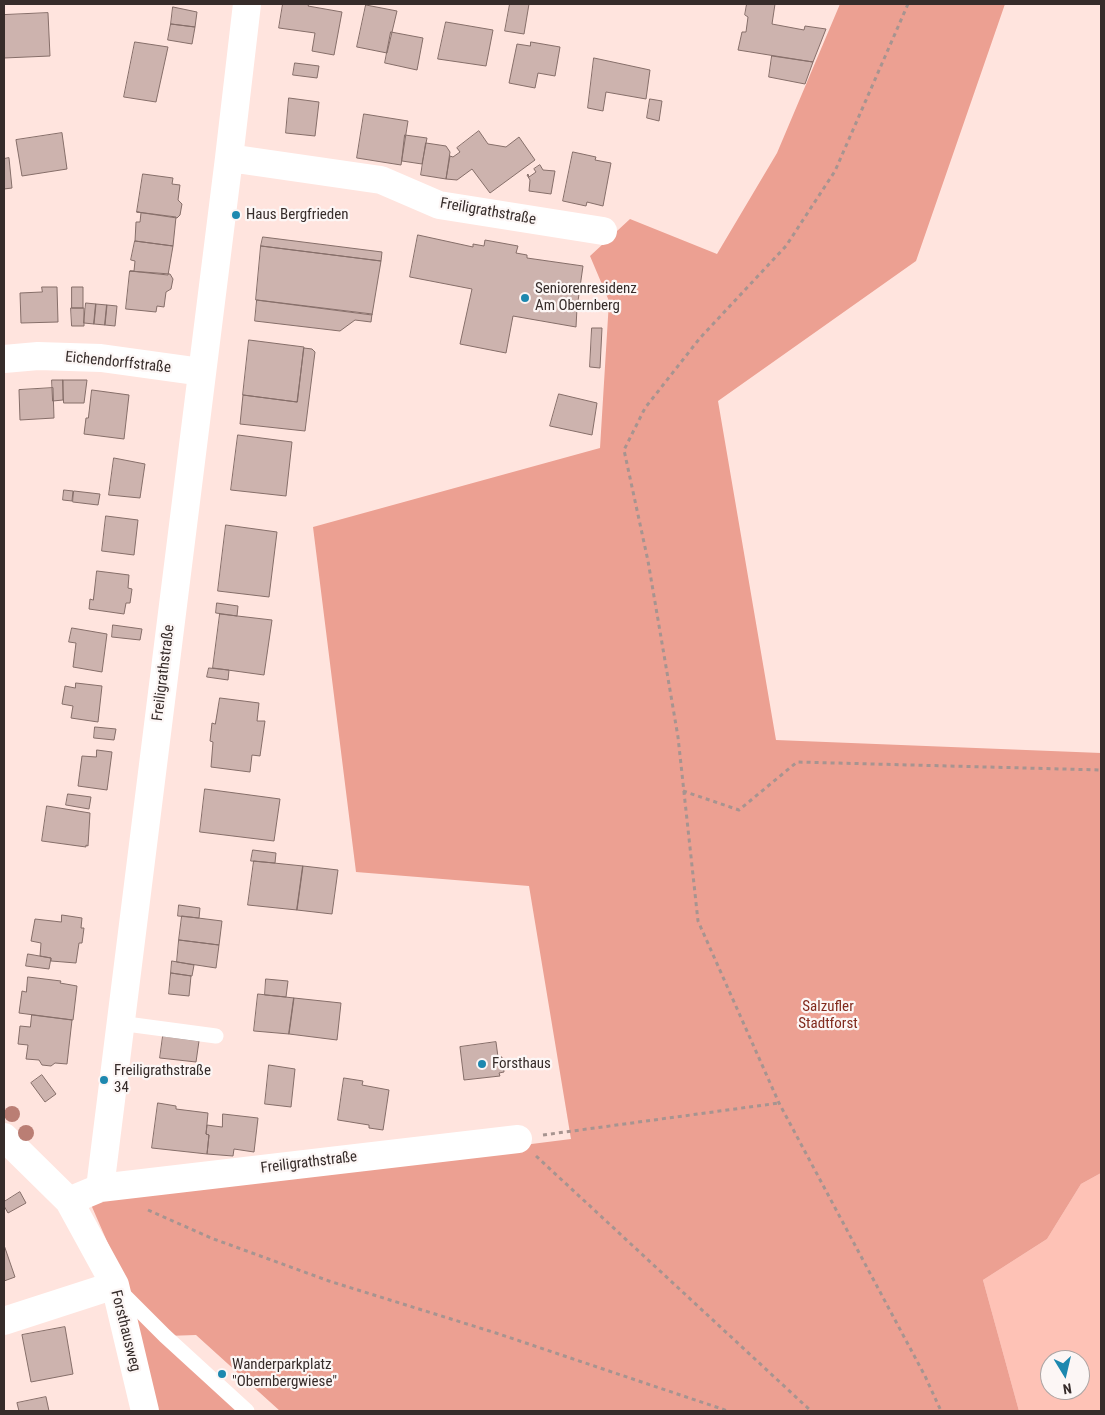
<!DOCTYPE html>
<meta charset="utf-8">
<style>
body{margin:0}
#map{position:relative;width:1105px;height:1415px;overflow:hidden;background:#ffe4de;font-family:"Roboto Condensed",sans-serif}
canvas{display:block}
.frame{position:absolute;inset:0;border:5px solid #362c2a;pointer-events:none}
.north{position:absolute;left:1040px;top:1350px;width:50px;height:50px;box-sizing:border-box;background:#fcf6f5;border:1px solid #ada5a4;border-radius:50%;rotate:171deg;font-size:14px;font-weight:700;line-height:20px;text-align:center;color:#362c2a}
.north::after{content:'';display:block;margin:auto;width:18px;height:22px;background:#1d88af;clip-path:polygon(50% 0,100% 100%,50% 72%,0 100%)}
</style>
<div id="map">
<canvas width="1105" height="1415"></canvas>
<div class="frame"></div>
<div class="north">N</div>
</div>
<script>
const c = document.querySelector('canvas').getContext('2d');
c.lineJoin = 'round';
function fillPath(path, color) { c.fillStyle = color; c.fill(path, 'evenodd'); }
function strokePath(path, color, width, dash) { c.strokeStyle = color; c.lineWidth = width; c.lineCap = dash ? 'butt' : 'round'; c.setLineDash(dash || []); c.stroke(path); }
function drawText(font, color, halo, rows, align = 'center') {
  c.font = font + ' "Roboto Condensed",sans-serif'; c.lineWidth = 4.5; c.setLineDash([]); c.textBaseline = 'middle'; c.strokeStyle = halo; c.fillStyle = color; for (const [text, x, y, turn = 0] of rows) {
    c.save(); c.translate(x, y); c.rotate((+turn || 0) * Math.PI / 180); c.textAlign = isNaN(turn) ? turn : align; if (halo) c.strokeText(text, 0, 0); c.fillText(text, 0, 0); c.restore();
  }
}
fillPath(new Path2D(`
 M1101 1173V1411H1019L983 1280 1047 1239 1081 1184ZM1050 1360H1080V1390H1050Z`), '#fec2b6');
fillPath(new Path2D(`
 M840 4H1005L916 261 718 401 776 740 1101 753V1173L1081 1184 1047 1239 983 1280 1019 1411H280L196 1335 166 1336 247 1411H157L123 1278 89 1200 571 1139 529 886 356 872 313 527 600 448 609 301 590 256 630 219 717 254 777 153Z`), '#eca092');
const building = new Path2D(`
 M283 4H309L308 6 342 12 334 55 312 51 315 33 279 28Z
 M510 4H529L524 34 505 31Z
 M747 4H775L772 24 804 30 805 26 826 29 813 62 738 50 742 32H746L748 17 745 15Z
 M366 5 397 11 387 53 357 47Z
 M173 7 197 12 195 27 171 24Z
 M48 13 50 56 4 58V15Z
 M446 22 493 30 486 66 438 59Z
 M171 24 195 27 192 44 168 40Z
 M391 32 423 38 417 70 385 63Z
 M135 42 168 47 156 102 124 97Z
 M531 42 560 47 555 76 538 73 535 88 509 83 517 44 530 46Z
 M772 56 813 62 805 84 769 77Z
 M594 58 650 70 646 99 606 92 603 111 588 108Z
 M295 63 319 66 317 78 293 75Z
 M289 98 319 102 315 136 286 133Z
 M650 99 662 101 659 121 647 118Z
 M364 114 408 121 401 165 357 158Z
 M479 131 488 144 506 147 519 137 535 160 490 193 472 169 457 180 446 179 450 156 453 157 460 152 457 148Z
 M62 133 67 169 22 176 16 140Z
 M405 135 427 138 422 164 402 161Z
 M426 143 446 146 450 152 446 179 421 175Z
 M573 152 596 157 595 160 611 163 603 206 587 202 586 206 563 201Z
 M9 158 12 188 4 189V159Z
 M540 165 543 170 555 171 551 194 529 191 530 180 527 175 528 174 529 177 536 172 534 169Z
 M143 174 173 178 172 184 180 185 178 200 182 204 180 215 177 218 137 212Z
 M137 212 176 217 173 246 135 241 136 222H140L141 213Z
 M418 235 473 247V244L484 246 485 240 518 246 516 253 527 255V258L583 266 577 308 576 327 513 316 506 353 460 344 472 289 410 277Z
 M263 237 382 252 381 261 261 246Z
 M135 241 173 246 168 275 130 271H134L135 261 131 260Z
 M261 246 381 261 372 315 256 300Z
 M130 271 170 274 173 279 171 289 166 292 164 307 157 306 156 312 126 309Z
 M42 287H57L58 322 21 323 20 293 42 292Z
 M72 287H83V308H72Z
 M257 300 372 314 371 322 355 320 340 331 255 321Z
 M86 303 96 304 94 324 84 323Z
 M96 304 107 305 105 325 94 324Z
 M107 305 117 306 115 326 105 325Z
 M71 308H84V326H72Z
 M592 328H602L600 368 590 367Z
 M249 340 304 347 297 402 243 395Z
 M304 348 312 349 315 352 305 431 240 424 243 395 297 402Z
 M52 380H63V400L53 401Z
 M63 380H87L84 403H64Z
 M53 388 54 418 20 420 19 390Z
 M92 390 129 395 124 439 84 434 86 418H88Z
 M559 394 597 403 592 435 550 426Z
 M238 435 292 442 286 496 231 490Z
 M114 458 145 464 140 498 109 495Z
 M64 490 73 491 72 501 63 500Z
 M74 491 100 494 98 505 73 502Z
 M106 516 138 520 134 555 102 551Z
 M226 525 277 532 269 597 218 591Z
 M97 571 129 575 128 588 132 589 130 603H126L124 614 89 609 90 599 93 600Z
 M217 603 238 606 237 616 216 613Z
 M220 614 272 620 264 675 213 668Z
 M113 625 142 629 140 640 112 637Z
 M72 628 107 634 102 672 73 667 76 643 69 642Z
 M209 668 229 670 228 680 207 677Z
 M76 683 102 686 98 722 71 718 73 706 62 704 65 686 75 688Z
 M220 698 259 703 257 721H265L260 756 252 755 250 772 211 767 213 742 210 741 212 723 215 724Z
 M95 727 116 729 114 740 94 738Z
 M97 750 112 752 107 790 78 786 82 756 96 757Z
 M205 789 280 799 274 841 200 832Z
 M68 794 91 797 89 809 66 805Z
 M47 806 90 813 88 846 86 845V847L42 841Z
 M253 850 276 853 275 863 251 861Z
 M254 861 303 866 297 910 248 905Z
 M303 866 338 870 332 914 297 910Z
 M179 905 200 908 199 918 178 916Z
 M62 915 82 918 81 928H84L82 943H79L76 963 51 961V958L40 956 41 943 31 941 35 919 61 922Z
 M182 916 222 921 219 945 179 940Z
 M179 940 219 945 216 968 177 962Z
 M28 954 51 958 49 969 26 966Z
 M172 961 194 965 192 976 171 973Z
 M171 973 191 976 189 996 169 994Z
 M28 977 61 981 60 983 77 986 73 1020 19 1013 22 991 26 992Z
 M266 979 288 981 286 997 265 995Z
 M258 994 294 998 289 1034 254 1031Z
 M294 998 341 1003 337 1040 289 1034Z
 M32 1015 72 1020 67 1064 55 1063 51 1066 42 1065 39 1060 26 1059 28 1045 18 1044 20 1026 30 1027Z
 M163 1036 199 1041 196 1062 160 1058Z
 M496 1042 498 1057H502L504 1072 499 1073 500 1076 464 1080 460 1047Z
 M269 1065 295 1069 291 1107 265 1104Z
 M42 1075 56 1094 45 1102 31 1083Z
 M344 1078 363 1081 362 1085 389 1090 383 1130 369 1128V1125L338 1120Z
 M158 1103 176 1106V1109L208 1113 206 1134 209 1135 207 1154 152 1148Z
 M223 1114 258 1118 254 1152 234 1149 233 1156 207 1154 209 1135 206 1134 207 1125 222 1127Z
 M20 1192 26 1203 8 1213 4 1206V1202Z
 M4 1245 15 1277 4 1281Z
 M65 1327 73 1374 31 1382 22 1335Z
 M46 1397 49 1411H19L17 1403Z`);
fillPath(building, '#cdb3ae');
strokePath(building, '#866e69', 1);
strokePath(new Path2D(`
 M908 4 835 171 786 246 700 338 645 408 624 450 648 561 678 737 698 921 779 1103 925 1376 941 1411
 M683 791 739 810 797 762 1101 770
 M543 1135 779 1103
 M536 1156 811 1411
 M148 1210 211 1238 329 1281 496 1333 728 1411`), '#a79490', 3, [4, 4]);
strokePath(new Path2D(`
 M119 1023 216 1036
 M119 1290 165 1336 247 1411`), '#fff', 15);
strokePath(new Path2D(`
 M229 158 381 180 439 205 603 231
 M4 359 38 356 101 358 202 372
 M4 1137 69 1201 115 1285 145 1411
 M100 1188 518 1139
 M69 1201 100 1188 229 158 247 4
 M4 1321 115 1285`), '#fff', 28);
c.fillStyle = '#ba7e74';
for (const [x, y] of [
 [12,1114],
 [26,1133]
]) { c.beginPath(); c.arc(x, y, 8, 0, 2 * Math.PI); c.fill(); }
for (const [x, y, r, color] of [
 [236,215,5,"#1d88af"],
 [525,298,5,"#1d88af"],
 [482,1064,5,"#1d88af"],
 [104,1080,5,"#1d88af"],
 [222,1374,5,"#1d88af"]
]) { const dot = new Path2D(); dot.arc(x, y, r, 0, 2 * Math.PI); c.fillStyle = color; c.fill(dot); strokePath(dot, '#fcf6f5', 2); }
drawText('15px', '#362c2a', '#fcf6f5', [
 ["Freiligrathstraße",488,212,10],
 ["Eichendorffstraße",118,363,6],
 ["Freiligrathstraße",164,673,-83],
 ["Freiligrathstraße",309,1163,-7],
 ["Forsthausweg",125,1331,76]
]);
drawText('15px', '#362c2a', '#fcf6f5', [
 ["Haus Bergfrieden",246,215],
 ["Seniorenresidenz",535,289],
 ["Am Obernberg",535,306],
 ["Forsthaus",492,1064],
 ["Freiligrathstraße",114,1071],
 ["34",114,1088],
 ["Wanderparkplatz",232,1365],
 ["\"Obernbergwiese\"",232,1382]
], 'left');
drawText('15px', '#812a1d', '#fcf6f5', [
 ["Salzufler",828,1007],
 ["Stadtforst",828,1024]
]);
</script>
